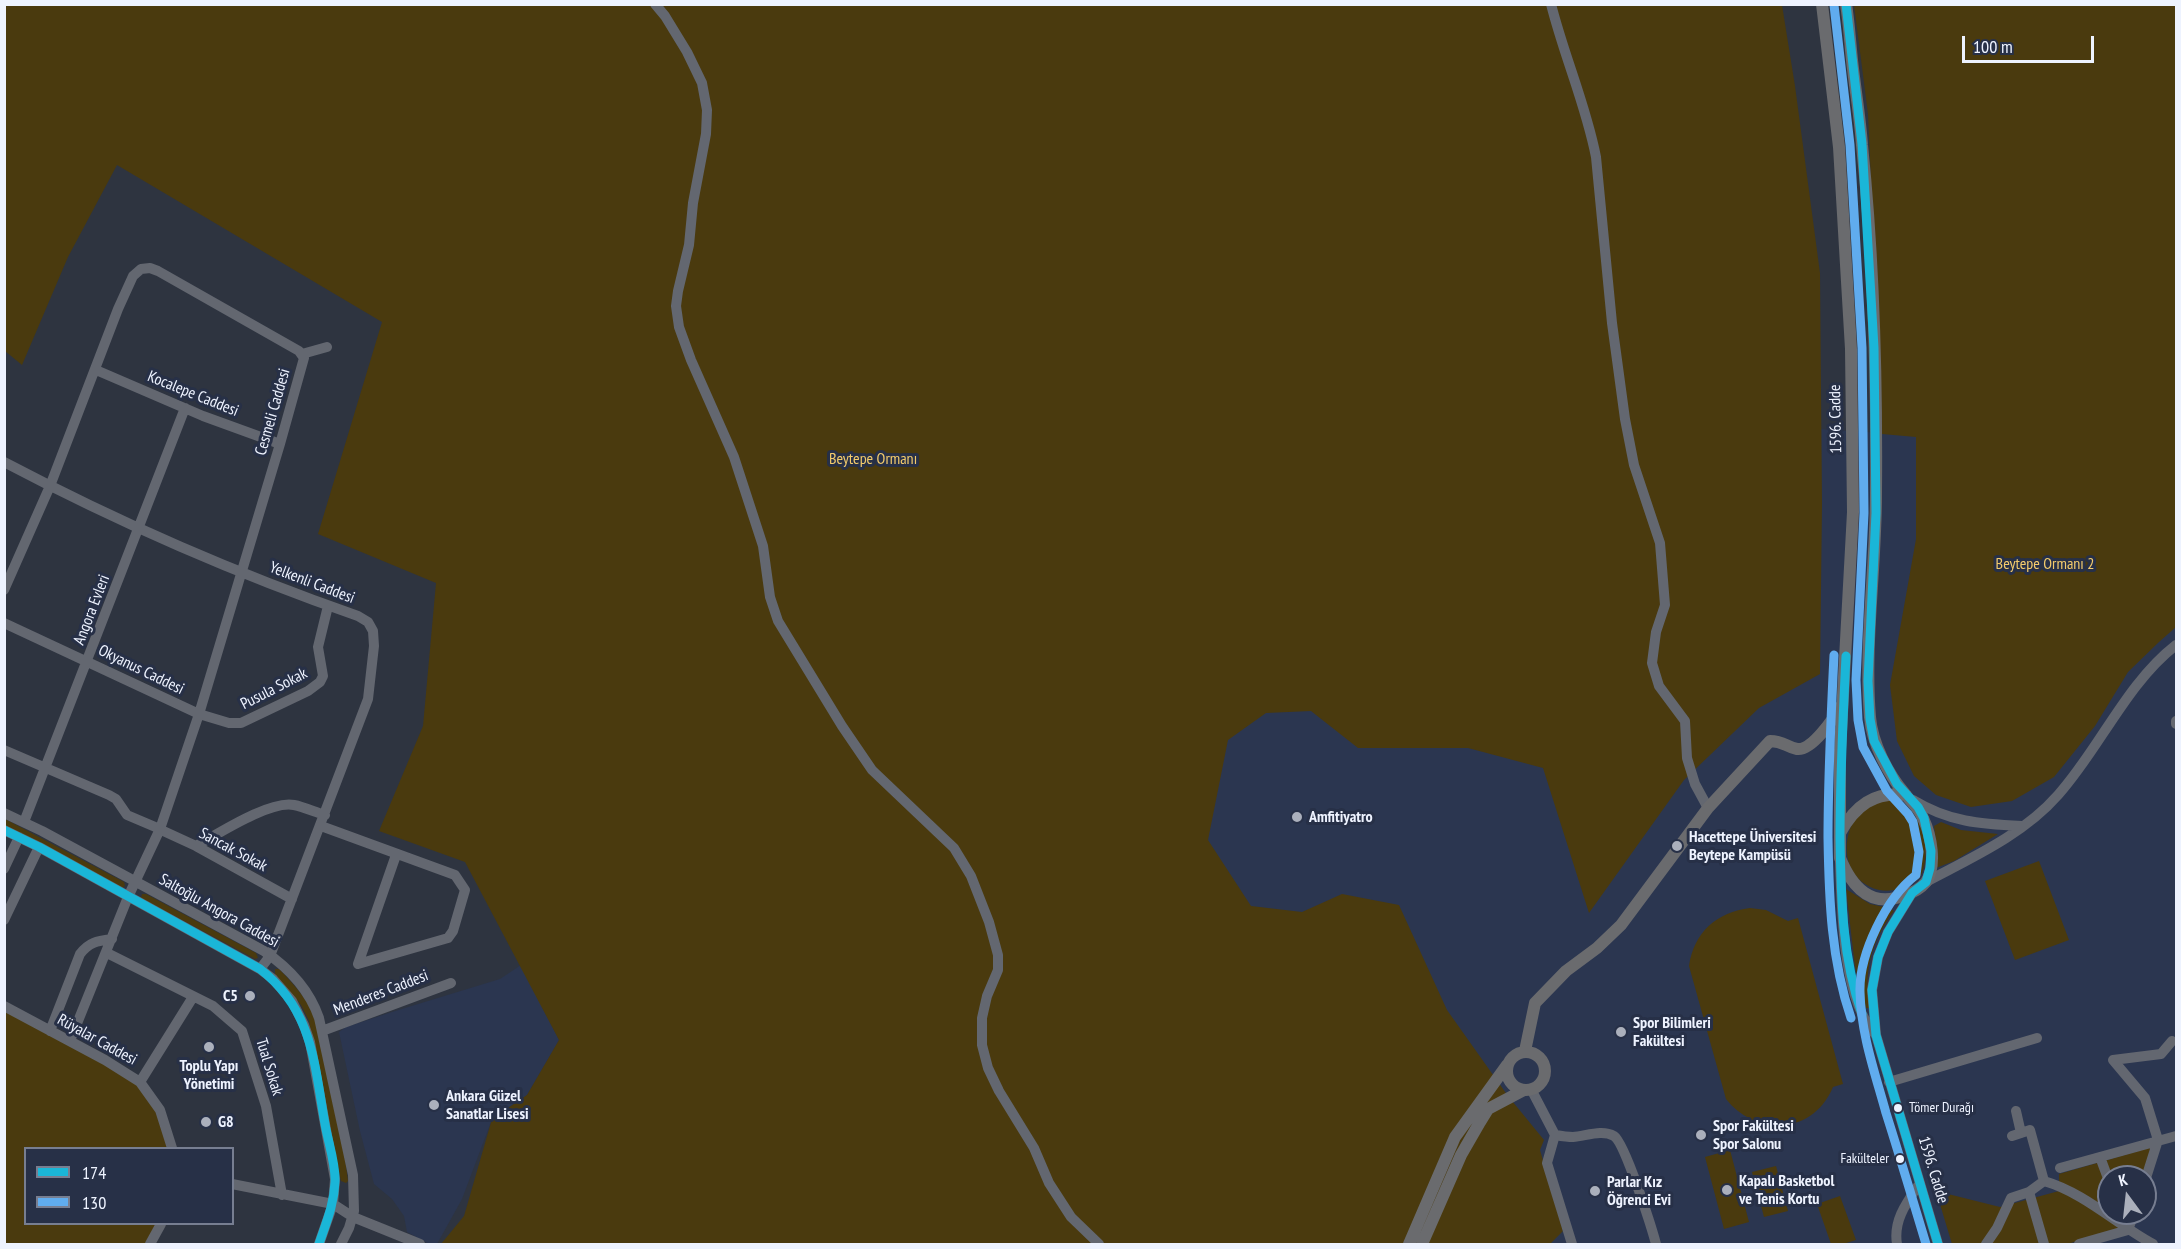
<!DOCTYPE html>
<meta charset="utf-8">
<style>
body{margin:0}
#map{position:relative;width:2181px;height:1249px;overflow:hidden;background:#2e3440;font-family:"PT Sans Narrow",sans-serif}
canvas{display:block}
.frame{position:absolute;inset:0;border:6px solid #eef3ff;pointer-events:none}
.legend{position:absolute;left:24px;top:1147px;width:210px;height:78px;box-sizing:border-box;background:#273047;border:2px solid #777e91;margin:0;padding:8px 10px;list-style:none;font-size:18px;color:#eef3ff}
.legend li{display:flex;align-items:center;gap:12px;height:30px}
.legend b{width:30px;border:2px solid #777e91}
.north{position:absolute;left:2097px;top:1165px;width:60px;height:60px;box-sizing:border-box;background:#273047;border:2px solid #777e91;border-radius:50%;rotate:345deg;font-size:16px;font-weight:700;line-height:24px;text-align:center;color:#eef3ff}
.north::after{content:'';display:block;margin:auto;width:21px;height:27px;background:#abb0bc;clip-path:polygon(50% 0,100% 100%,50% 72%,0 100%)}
.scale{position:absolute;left:1962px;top:36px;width:132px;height:27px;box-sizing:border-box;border:3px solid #eef3ff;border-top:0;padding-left:8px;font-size:18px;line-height:21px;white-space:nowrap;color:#eef3ff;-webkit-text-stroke:4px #273047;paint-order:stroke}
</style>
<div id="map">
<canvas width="2181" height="1249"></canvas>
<div class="frame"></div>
<ul class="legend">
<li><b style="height:8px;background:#1ab6d8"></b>174</li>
<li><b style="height:8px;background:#60acee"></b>130</li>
</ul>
<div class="north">K</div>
<div class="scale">100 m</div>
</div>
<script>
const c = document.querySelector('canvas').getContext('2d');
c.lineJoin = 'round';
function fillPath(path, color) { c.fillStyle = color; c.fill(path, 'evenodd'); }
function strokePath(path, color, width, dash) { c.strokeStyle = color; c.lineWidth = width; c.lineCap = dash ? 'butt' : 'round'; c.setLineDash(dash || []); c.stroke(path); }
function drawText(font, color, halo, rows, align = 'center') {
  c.font = font + ' "PT Sans Narrow",sans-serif'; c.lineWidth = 6; c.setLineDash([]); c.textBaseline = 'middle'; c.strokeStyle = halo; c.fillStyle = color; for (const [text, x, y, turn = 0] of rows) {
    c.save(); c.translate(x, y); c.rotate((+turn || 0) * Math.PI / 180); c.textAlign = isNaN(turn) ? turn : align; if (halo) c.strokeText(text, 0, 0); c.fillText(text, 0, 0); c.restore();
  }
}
fillPath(new Path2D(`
 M1722 423 2042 443 2176 456V1244H1411L1183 916 1221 533ZM2109 1177H2145V1213H2109Z
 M521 965 559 1040 527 1095 492 1119 462 1199 437 1244H429L407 1232 404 1216 392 1199 374 1184 360 1131 339 1032 346 1027 392 1012 500 979Z`), '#2b3650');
fillPath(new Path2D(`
 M4 5H1782L1795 86 1820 273 1822 504 1820 674 1759 708 1684 780 1589 913 1543 768 1468 748H1358L1311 711 1266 713 1228 740 1208 840 1251 906 1302 912 1342 894 1399 905 1447 1010 1508 1096 1544 1140 1540 1150 1563 1231 1550 1244H441L464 1216 492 1119 527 1095 559 1040 465 862 379 831 423 726 436 583 318 534 382 322 117 165 68 257 22 365 5 351Z
 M1854 5H2176V627L2159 642 2128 672 2095 726 2054 777 2012 801 1971 807 1936 795 1914 776 1897 741 1890 685 1916 539V437L1882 434 1868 114Z
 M1890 798C1919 804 1933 847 1922 873 1920 879 1914 883 1909 885 1890 895 1869 892 1855 875 1840 855 1846 819 1868 806 1874 802 1883 801 1890 798Z
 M5 819 124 882 125 886 122 888 5 826Z
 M1941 822 1961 830 1998 834 1954 861 1936 868 1938 856 1934 826Z
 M2039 861 2069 940 2015 960 1985 881Z
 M1846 889 1870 904 1889 908 1894 911C1871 942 1864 970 1869 1008H1866L1855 967Z
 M142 894H146L256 953 258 958 255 959 141 898Z
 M1750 908 1766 910 1788 921 1798 918 1843 1084 1833 1087C1813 1135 1756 1137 1726 1099L1689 966C1694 932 1717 912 1750 908Z
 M275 969H279C293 983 304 996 314 1014L345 1159 348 1181 346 1183 341 1181 309 1021 301 1005 275 974Z
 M4 1006 140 1082 160 1110 172 1148H26V1224H161L150 1244H5Z
 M2152 1147 2142 1177H2109V1213H2130L2118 1230 2067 1244H1952L1936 1191 2000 1207 2059 1191V1174Z
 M1730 1150 1749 1222 1724 1229 1705 1157Z
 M1776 1166 1788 1211 1764 1217 1752 1172Z
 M1840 1196 1856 1240 1843 1244H1831L1817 1204Z`), '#4a3a0e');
strokePath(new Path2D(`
 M655 4 665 16 687 52 702 83 707 110 706 134 693 203 689 245 678 291 676 306 679 327 691 360 734 457 763 546 770 597 778 621 842 726 872 770 954 848 971 876 989 922 998 955V970L987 996 982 1018V1045L988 1068 999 1091 1034 1148 1049 1183 1071 1217 1099 1244
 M1551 4C1564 56 1586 105 1596 157L1612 323 1625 419 1634 465 1660 543 1665 605 1656 632 1652 663 1659 686 1685 721 1687 758 1695 784 1708 808
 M302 354 327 347
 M96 370 203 416 280 444
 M4 462C118 522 237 574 358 616L368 622 373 631 374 646 368 699 270 956 260 969
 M4 590 50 486 118 309 133 276 141 269 150 268 158 271 299 351 304 358 280 444 199 714 160 829 128 897 70 1041
 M4 623 199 714 229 723H241L308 691 320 682 323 676 318 647 328 606
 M2176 721V724
 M4 750 109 795 116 799 127 815 160 829
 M1913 800C1949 822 1980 824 2022 826
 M4 813 42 831 264 951C289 968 309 989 319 1018L353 1175 354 1211 349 1228 341 1244
 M24 822 185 408
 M321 826 455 875 465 890 453 931 448 938 358 964 396 855
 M159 829 196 846 292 899
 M4 830 39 847 260 969 273 979 292 1001 304 1025 310 1042 335 1179 333 1204 319 1244
 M196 846C218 834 270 800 294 805 304 807 315 812 325 815
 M1840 861C1842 909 1842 998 1875 1034
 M4 869 19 837
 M1926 882C1971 858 2023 835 2058 795 2100 748 2126 684 2176 645
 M1912 893 1888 932 1878 957 1872 990 1876 1035 1938 1244
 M4 920 39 847
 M107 953 213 1006 242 1031 266 1106 282 1195
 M4 1006 105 1060 140 1082 160 1110 172 1148
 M50 1031 80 954C89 942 97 941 112 939
 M322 1031 451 983
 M2113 1060 2145 1098 2158 1140 2145 1181
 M2113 1060 2161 1054 2172 1041
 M140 1082 193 997
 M1889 1082 2037 1038
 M1531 1089 1555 1135 1547 1163 1572 1244
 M2016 1111 2021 1133
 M1555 1135C1561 1136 1567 1137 1573 1137 1586 1136 1602 1129 1614 1136 1625 1143 1652 1229 1656 1244
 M2012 1136 2030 1130 2044 1181
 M2100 1157 2109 1181
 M2060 1168 2176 1136
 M2044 1181C2085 1193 2116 1224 2153 1244
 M232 1184 333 1204 353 1217 420 1244
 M2029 1192 2044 1244
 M2121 1213 2127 1230
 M2128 1230 2134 1213
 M150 1244 161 1224
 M1897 1244C1893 1220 1907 1202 1920 1183
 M1986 1244 1997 1228 2011 1198 2029 1192 2044 1181
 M2079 1244 2128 1230`), '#636770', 10);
strokePath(new Path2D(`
 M1822 4 1839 147 1851 349 1853 512 1840 750V858C1852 887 1871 909 1905 895 1912 893 1921 888 1926 882 1937 865 1931 835 1923 818 1919 808 1911 802 1905 794 1888 774 1872 743 1870 717 1864 645 1876 567 1876 494 1877 378 1874 261 1862 145 1860 117 1855 88 1852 60 1850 41 1849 23 1846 4
 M1840 833C1855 806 1874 791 1906 795
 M1525 1051 1535 1003 1566 971 1597 948 1621 925 1708 808 1770 741C1784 741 1786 747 1797 749 1812 751 1834 718 1840 707
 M1507 1071a19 19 0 1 1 38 0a19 19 0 1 1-38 0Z
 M1409 1244 1455 1137 1507 1065
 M1422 1244 1461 1155 1480 1122 1488 1109 1524 1090`), '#6a6b6e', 12);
strokePath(new Path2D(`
 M1846 4 1862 144 1874 348 1876 513 1868 681 1870 719 1874 741 1897 784 1918 807 1924 818 1931 851 1930 868 1926 882 1912 893 1888 932 1878 957 1872 990 1876 1035 1938 1244
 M1846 656C1843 717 1840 778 1840 838 1841 898 1842 957 1862 1014
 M4 830 39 847 260 969C313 1010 314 1063 325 1124 328 1142 336 1164 335 1182 334 1205 326 1223 319 1244`), '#1ab6d8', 9);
strokePath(new Path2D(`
 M1834 5 1850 145 1862 348 1864 513 1856 680 1858 720 1863 747 1887 791 1908 814 1913 822 1919 852 1916 875C1886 898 1859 954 1860 992 1861 1034 1875 1073 1886 1113 1900 1157 1913 1201 1926 1244
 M1834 655C1831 716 1828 777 1828 838 1829 899 1831 960 1851 1018`), '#60acee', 9);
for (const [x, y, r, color] of [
 [1297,817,6,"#abb0bc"],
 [1677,846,6,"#abb0bc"],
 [250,996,6,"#abb0bc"],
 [1621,1032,6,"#abb0bc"],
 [209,1047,6,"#abb0bc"],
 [434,1105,6,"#abb0bc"],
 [1898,1108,5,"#eef3ff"],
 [206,1122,6,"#abb0bc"],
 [1701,1135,6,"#abb0bc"],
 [1900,1159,5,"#eef3ff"],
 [1727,1190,6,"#abb0bc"],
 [1595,1191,6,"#abb0bc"]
]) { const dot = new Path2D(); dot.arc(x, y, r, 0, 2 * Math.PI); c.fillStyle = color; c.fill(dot); strokePath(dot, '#273047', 2); }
drawText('14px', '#eef3ff', '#273047', [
 ["Tömer Durağı",1909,1108],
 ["Fakülteler",1889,1159,"right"]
], 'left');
drawText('16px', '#eef3ff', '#273047', [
 ["Kocalepe Caddesi",193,394,22],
 ["Cesmeli Caddesi",273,412,-74],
 ["1596. Cadde",1836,419,-91],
 ["Yelkenli Caddesi",312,583,21],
 ["Angora Evleri",92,610,-69],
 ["Okyanus Caddesi",141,670,26],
 ["Pusula Sokak",274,689,-27],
 ["Sancak Sokak",233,850,28],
 ["Saltoğlu Angora Caddesi",219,911,29],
 ["Menderes Caddesi",381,993,-21],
 ["Rüyalar Caddesi",97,1040,29],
 ["Tual Sokak",269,1067,73],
 ["1596. Cadde",1933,1170,73]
]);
drawText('16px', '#f3cb6c', '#273047', [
 ["Beytepe Ormanı",873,459],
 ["Beytepe Ormanı 2",2045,564]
]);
drawText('bold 16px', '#eef3ff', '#273047', [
 ["Amfitiyatro",1309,817],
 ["Hacettepe Üniversitesi",1689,837],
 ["Beytepe Kampüsü",1689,855],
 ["C5",238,996,"right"],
 ["Spor Bilimleri",1633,1023],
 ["Fakültesi",1633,1041],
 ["Toplu Yapı",209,1066,"center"],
 ["Yönetimi",209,1084,"center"],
 ["Ankara Güzel",446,1096],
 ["Sanatlar Lisesi",446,1114],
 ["G8",218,1122],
 ["Spor Fakültesi",1713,1126],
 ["Spor Salonu",1713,1144],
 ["Kapalı Basketbol",1739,1181],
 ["ve Tenis Kortu",1739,1199],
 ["Parlar Kız",1607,1182],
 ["Öğrenci Evi",1607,1200]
], 'left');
</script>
